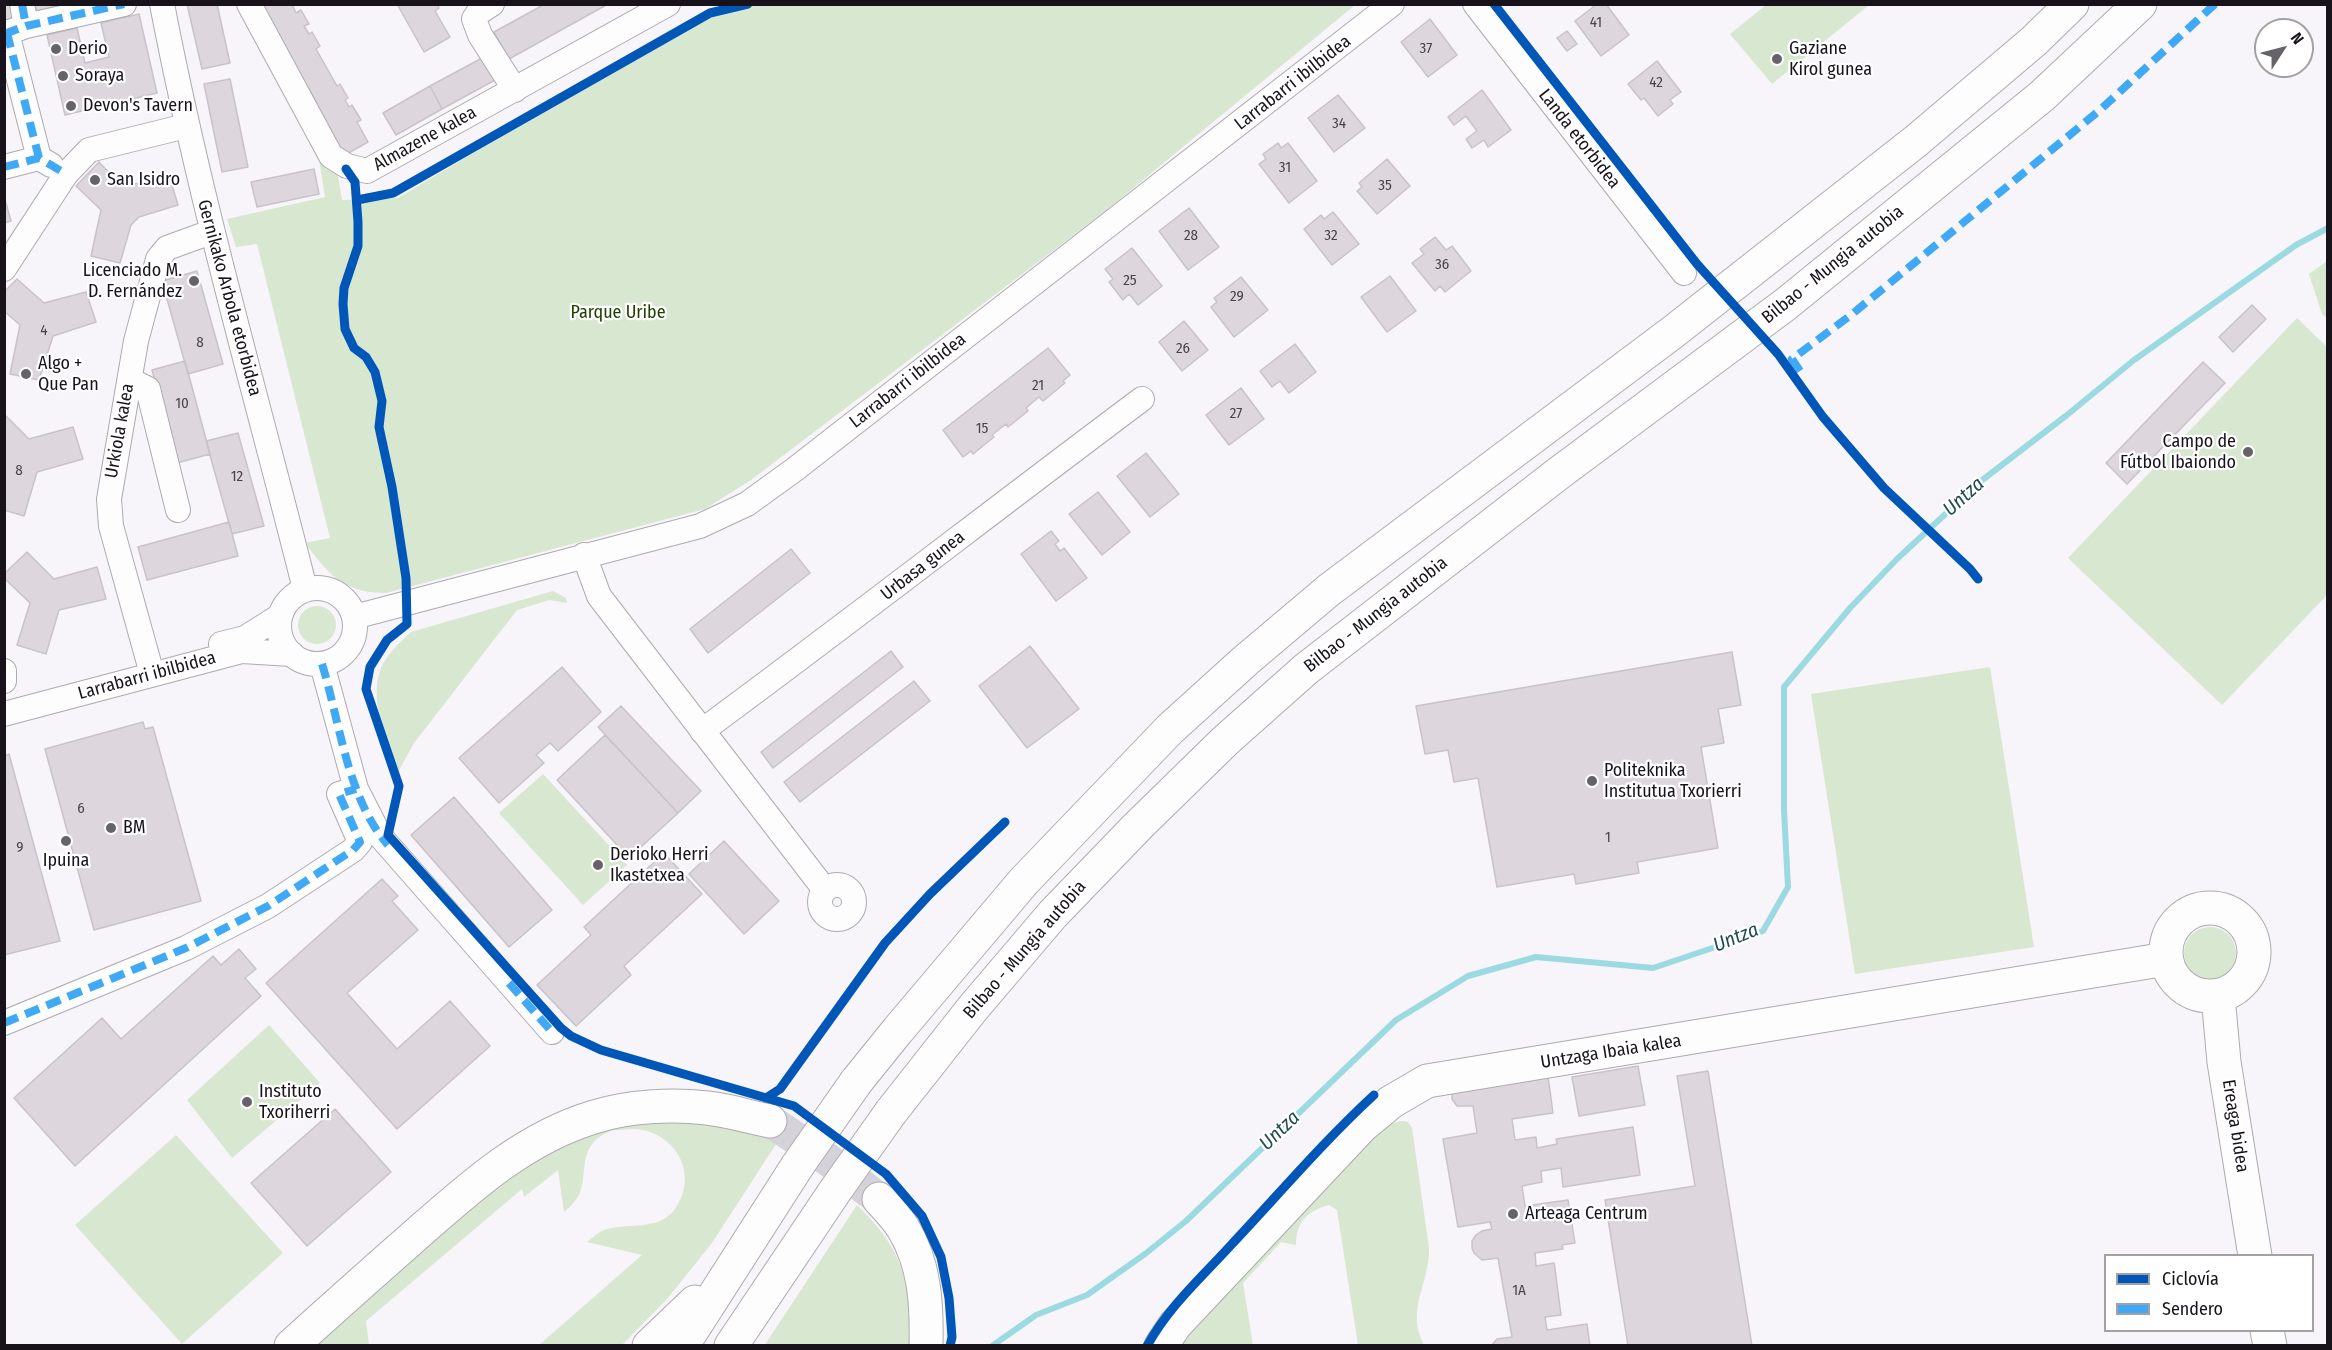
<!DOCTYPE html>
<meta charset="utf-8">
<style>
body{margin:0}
#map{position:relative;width:2332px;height:1350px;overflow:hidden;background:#f7f4fa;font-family:"Fira Sans Condensed",sans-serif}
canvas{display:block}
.frame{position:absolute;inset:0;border:6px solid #18131b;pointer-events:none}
.legend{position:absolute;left:2104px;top:1254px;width:210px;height:78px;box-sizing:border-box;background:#fff;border:2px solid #a3a1a4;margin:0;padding:8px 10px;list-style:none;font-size:18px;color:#18131b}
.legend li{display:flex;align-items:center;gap:12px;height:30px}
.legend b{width:30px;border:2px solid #a3a1a4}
.north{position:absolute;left:2254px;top:18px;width:60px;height:60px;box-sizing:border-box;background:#fff;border:2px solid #a3a1a4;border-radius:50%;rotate:54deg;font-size:16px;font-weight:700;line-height:24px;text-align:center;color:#18131b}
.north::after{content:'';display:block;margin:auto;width:21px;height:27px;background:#666269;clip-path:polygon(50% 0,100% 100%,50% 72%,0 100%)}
</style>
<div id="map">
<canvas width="2332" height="1350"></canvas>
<div class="frame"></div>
<ul class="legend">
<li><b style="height:8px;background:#0057b8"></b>Ciclovía</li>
<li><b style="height:8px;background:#3fa9f5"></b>Sendero</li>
</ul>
<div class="north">N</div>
</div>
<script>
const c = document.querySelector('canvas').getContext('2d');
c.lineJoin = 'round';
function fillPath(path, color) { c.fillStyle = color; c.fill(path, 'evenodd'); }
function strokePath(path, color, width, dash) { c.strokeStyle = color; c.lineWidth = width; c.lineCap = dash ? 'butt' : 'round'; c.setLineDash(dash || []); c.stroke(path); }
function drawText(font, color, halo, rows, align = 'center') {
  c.font = font + ' "Fira Sans Condensed",sans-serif'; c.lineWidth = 4.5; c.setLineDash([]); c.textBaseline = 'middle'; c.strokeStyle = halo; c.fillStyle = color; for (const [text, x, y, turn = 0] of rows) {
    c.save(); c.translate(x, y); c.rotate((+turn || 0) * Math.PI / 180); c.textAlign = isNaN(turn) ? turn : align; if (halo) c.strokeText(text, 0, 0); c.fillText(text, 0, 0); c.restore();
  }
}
fillPath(new Path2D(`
 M748 5H1355L1109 208 751 480 705 509 386 593C344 593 329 575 305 543L330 538 257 244 236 247 227 219 325 197 319 160 323 159 337 170 342 200 398 198 621 65 723 10Z
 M1766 5V4L1869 5 1772 84 1730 34Z
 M2327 261V318L2322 314 2309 274Z
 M2297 318 2327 347V595L2222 705 2068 558Z
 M553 591 566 598 567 603 549 600 517 610 414 743 397 774C388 742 368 702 381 668 387 654 400 642 411 632Z
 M298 625a19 19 0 1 1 38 0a19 19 0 1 1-38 0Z
 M1990 667 2034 947 1855 974 1811 694Z
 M543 774 627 865 583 905 499 813Z
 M2184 953a26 26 0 1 1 52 0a26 26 0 1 1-52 0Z
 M269 1025 320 1083 232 1158 187 1100Z
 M681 1119 757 1133 778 1141 712 1243 667 1299 622 1345H539L642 1255 587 1242C592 1238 597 1233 602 1231 626 1221 657 1233 675 1209 703 1170 668 1122 622 1130 618 1130 612 1130 608 1132 576 1147 589 1172 579 1195 575 1202 570 1207 564 1212L558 1170 524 1197 522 1189 366 1321 369 1345 308 1346 487 1187 604 1124Z
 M1402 1121 1408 1122 1412 1128 1429 1248C1430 1284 1405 1309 1424 1345H1358L1337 1210 1329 1205C1307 1211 1296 1222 1296 1245L1281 1242 1243 1283 1253 1345 1173 1346 1377 1127Z
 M176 1135 283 1253 182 1344 75 1225Z
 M857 1205C905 1252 910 1280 909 1345L764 1346Z`), '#d8e7d0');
strokePath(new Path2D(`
 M992 1346 1036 1315 1087 1295 1145 1254 1186 1221 1396 1020 1468 976 1536 957 1653 968 1763 931 1788 887 1784 810V687L1850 608 1897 559 1981 481 2067 415 2134 360 2296 245 2328 228`), '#9cdae2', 6);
const building = new Path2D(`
 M4 4H10L13 19 4 21Z
 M35 4H66L37 11Z
 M187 4H217L230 63 202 69Z
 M264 4H292L296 13 301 10 309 24 304 26 309 34 312 32 320 46 316 49 337 86 340 84 348 98 345 100 349 107 352 105 361 120 357 122 368 142 343 156 314 105 317 103 261 6Z
 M397 4H437L439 8 435 11 450 37 424 52Z
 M545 4H608L509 59 494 32Z
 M1597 4H1606L1629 35 1601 56 1575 21Z
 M139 14 157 93 65 115 47 35 77 28 85 63 109 57 101 23Z
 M1430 19 1457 55 1428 77 1401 42Z
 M1567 31 1577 44 1567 51 1557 38Z
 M482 58 495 80 442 109 430 86Z
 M1657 61 1681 92 1670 100 1673 104 1658 116 1644 98 1641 100 1628 84Z
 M230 79 248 167 222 172 204 84Z
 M430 86 442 109 396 135 383 113Z
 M1482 90 1511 130 1488 147 1484 140 1472 148 1466 139 1477 131 1466 116 1454 125 1448 117Z
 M1338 95 1365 128 1334 152 1308 118Z
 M1278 143 1281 148 1288 143 1317 181 1289 203 1259 164 1266 159 1263 154Z
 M1387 159 1410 186 1377 214 1357 191 1362 187 1359 183Z
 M99 162 119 183 128 186 169 175 178 205 139 217 131 225 120 263 91 256 101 210 76 186Z
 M314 169 319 194 257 207 251 182Z
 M4 196 11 221 4 223Z
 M1189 208 1219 247 1188 270 1159 231Z
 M1333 212 1359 244 1332 265 1304 229 1321 215 1324 219Z
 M1435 237 1446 250 1452 246 1471 271 1445 292 1440 286 1435 291 1412 263 1424 254 1420 249Z
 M1132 248 1162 286 1138 305 1129 294 1123 300 1109 282 1113 279 1105 269Z
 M197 271 223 364 188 374 162 281Z
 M1390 276 1416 311 1387 332 1361 297Z
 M1241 277 1268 310 1234 337 1211 307 1217 302 1214 298Z
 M17 279 44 303 86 292 96 322 53 336 39 380 10 374 20 325 4 311V292Z
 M2252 305 2266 319 2233 352 2219 337Z
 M1184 321 1208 350 1182 371 1159 342Z
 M1295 344 1316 372 1289 393 1280 381 1272 387 1260 371Z
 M1048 348 1070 375 1063 381 1065 383 1043 401 1039 397 1026 408 1028 411 1008 427 1006 424 992 435 994 437 973 454 971 451 963 457 943 430Z
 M185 361 210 454 177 463 152 370Z
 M2203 362 2225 383 2127 484 2106 463Z
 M1241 388 1264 419 1229 445 1206 415Z
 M4 414 29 439 73 427 83 459 37 472 24 516 4 510Z
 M238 433 264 526 232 534 206 441Z
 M1146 453 1179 494 1150 517 1117 476Z
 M1098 492 1130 532 1102 555 1069 514Z
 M229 522 238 556 147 580 138 547Z
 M1051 531 1059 541 1055 544 1060 551 1064 548 1087 578 1056 601 1021 554Z
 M791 549 810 573 708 653 690 629Z
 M27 552 54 579 97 567 106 599 59 610 46 654 17 645 30 603 4 578V574Z
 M1030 646 1079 709 1027 748 979 686Z
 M891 651 903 667 773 768 761 752Z
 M1732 652 1741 705 1718 709 1724 743 1701 747 1718 848 1637 862 1639 873 1576 884 1574 874 1497 887 1478 778 1454 782 1448 750 1425 754 1416 706Z
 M562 667 601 712 558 751 550 743 536 755 544 763 499 803 459 758Z
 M914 681 930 701 800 802 784 782Z
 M621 706 701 791 678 813 598 727Z
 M143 722 145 729 153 727 201 901 94 930 45 749Z
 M605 735 678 813 629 858 557 780Z
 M9 754 60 941 4 955V756Z
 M454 797 552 910 509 947 411 835Z
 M724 841 779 901 744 934 689 874Z
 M664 853 702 894 624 966 631 975 576 1026 537 985 591 935 584 927Z
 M382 879 398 896 392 901 418 930 347 993 397 1049 450 1001 490 1046 397 1129 266 983Z
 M239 949 256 969 245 978 261 996 75 1166 14 1098 102 1018 121 1039 213 956 221 965Z
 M1638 1066 1645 1105 1579 1116 1572 1077Z
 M1547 1069 1553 1113 1512 1119 1515 1140 1536 1137 1537 1148 1557 1144 1556 1139 1633 1127 1640 1175 1563 1187 1561 1168 1541 1171 1542 1182 1522 1186 1525 1206 1568 1200 1575 1243 1562 1245 1563 1249 1535 1253 1536 1266 1554 1263 1555 1269 1561 1315 1545 1317 1547 1330 1587 1324 1590 1346H1491L1497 1339 1512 1337 1498 1258 1482 1260 1474 1253 1472 1248V1241L1476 1235 1482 1231 1492 1229 1490 1222 1458 1227 1443 1139 1477 1133 1473 1106H1457L1452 1099V1091Z
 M1708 1071 1752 1346H1628L1605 1200 1695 1186 1677 1076Z
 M335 1109 391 1172 307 1246 251 1183Z`);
fillPath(building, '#ddd7dd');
strokePath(building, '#c9c3c9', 1.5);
strokePath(new Path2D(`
 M770 1121 827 1159 879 1199`), '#d6d2d9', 33, [33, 16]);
const street = new Path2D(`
 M22 4 26 26
 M162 4C200 202 256 394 305 589
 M249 4 331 156 347 166 367 171 668 4
 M492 4 478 13 474 19 480 35 515 90
 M1475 4 1684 273
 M7 33 39 158
 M4 34 26 26 124 4
 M4 167 39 158 51 165
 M4 269 66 174 89 150 186 126
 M130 380 148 389 178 510
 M584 555 599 596 825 890
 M279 626a38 38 0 1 1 76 0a38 38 0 1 1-76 0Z
 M354 617 700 526 747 504 794 470 1392 4
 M221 644 245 638 280 616
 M149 663 111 526 109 499 136 341 158 259 167 248 211 232
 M322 664 356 789 380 836 552 1032
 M4 671V681
 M4 714 242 651 292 654
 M702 731C850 622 995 509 1142 399
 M820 902a17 17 0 1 1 34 0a17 17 0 1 1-34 0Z
 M4 1023 186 948 268 906 353 850 360 842 339 794 356 789`);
const secondary = new Path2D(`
 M2166 952a44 44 0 1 1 88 0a44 44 0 1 1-88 0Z
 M2218 996 2224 1062 2255 1256
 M879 1199C887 1208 897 1218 903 1228 925 1264 927 1304 926 1346
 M2267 1330 2270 1346
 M291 1346C331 1310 370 1275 410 1240 466 1191 521 1139 594 1117 628 1106 672 1104 707 1108 728 1110 749 1117 770 1121
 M1161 1346 1175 1325 1362 1126 1391 1102 1427 1081 2166 959`);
const highway = new Path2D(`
 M856 1082 898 1030 1024 881 1170 729 1245 661 1329 590 1673 332 1916 141 2034 41 2072 4
 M891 1112 973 1008 1053 914 1138 826 1225 741 1306 669 1559 473 1786 304 2042 96 2140 4
 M649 1346 695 1302
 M682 1346 798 1165
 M731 1346 835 1191`);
strokePath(street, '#adaab0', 26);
strokePath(secondary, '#adaab0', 35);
strokePath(highway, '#adaab0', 35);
strokePath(street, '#fefdfe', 24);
strokePath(secondary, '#fefdfe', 33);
strokePath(highway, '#fefdfe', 33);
const highwayBridge = new Path2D(`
 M798 1165 856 1082
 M835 1191 891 1112`);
strokePath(highwayBridge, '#adaab0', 35, []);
strokePath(highwayBridge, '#fefdfe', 33);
strokePath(new Path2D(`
 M22 4 26 26
 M7 33 39 158
 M4 34 26 26 124 4
 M4 167 39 158 66 174
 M1800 371 1792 359 1851 315 2100 110 2215 4
 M322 664C340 722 347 798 388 845
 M509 983 552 1032
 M4 1023 186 948 268 906 353 850 360 842 339 794 356 789`), '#3fa9f5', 8, [15, 8]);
strokePath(new Path2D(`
 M1494 4 1697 264 1778 354 1823 417 1884 488 1970 569 1978 579
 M346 169 355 182 358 222V246L344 288 343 304 345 329 354 348 366 357 375 372 382 401 379 427 392 487 406 578 407 624 387 640 370 667 366 689 399 786 388 835 561 1028 571 1036 601 1050 794 1106 886 1174 922 1216 941 1257 949 1298 952 1337 950 1346
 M357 200 393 193 710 13 748 4
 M766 1098 780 1089 885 943 930 894 1005 822
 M1147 1346C1169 1306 1202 1277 1232 1244 1279 1194 1324 1141 1374 1095`), '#0057b8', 9);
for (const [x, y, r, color] of [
 [56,49,6,"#666269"],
 [1777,59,6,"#666269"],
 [63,76,6,"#666269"],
 [71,106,6,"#666269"],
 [95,180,6,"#666269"],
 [194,281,6,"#666269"],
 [26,374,6,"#666269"],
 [2248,452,6,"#666269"],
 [1592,781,6,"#666269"],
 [111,828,6,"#666269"],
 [66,841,6,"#666269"],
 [598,865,6,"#666269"],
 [247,1102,6,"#666269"],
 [1513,1214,6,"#666269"]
]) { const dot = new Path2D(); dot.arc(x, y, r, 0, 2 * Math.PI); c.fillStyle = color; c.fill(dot); strokePath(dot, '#fff', 2); }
drawText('15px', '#49444c', null, [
 ["41",1596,23],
 ["37",1426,49],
 ["42",1656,83],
 ["34",1339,124],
 ["31",1285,168],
 ["35",1385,186],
 ["28",1191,236],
 ["32",1331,236],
 ["36",1442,265],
 ["25",1130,281],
 ["29",1237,297],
 ["4",44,331],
 ["8",200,343],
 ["26",1183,349],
 ["21",1038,386],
 ["10",182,404],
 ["27",1236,414],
 ["15",982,429],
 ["8",19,471],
 ["12",237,477],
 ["6",81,809],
 ["1",1608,838],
 ["9",20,848],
 ["1A",1519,1291]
]);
drawText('18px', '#18131b', '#fff', [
 ["Derio",68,49],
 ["Gaziane",1789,49],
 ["Kirol gunea",1789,70],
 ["Soraya",75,76],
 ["Devon's Tavern",83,106],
 ["San Isidro",107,180],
 ["Licenciado M.",182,271,"right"],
 ["D. Fernández",182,292,"right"],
 ["Algo +",38,364],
 ["Que Pan",38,385],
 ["Campo de",2236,442,"right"],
 ["Fútbol Ibaiondo",2236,463,"right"],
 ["Politeknika",1604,771],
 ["Institutua Txorierri",1604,792],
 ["BM",123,828],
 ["Derioko Herri",610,855],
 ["Ikastetxea",610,876],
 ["Ipuina",66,861,"center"],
 ["Instituto",259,1092],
 ["Txoriherri",259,1113],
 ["Arteaga Centrum",1525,1214]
], 'left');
drawText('18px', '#18131b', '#fff', [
 ["Larrabarri ibilbidea",1293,83,-38],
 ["Almazene kalea",425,139,-29],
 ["Landa etorbidea",1579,139,52],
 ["Bilbao - Mungia autobia",1833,265,-39],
 ["Gernikako Arbola etorbidea",229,298,75],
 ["Larrabarri ibilbidea",908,381,-38],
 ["Urkiola kalea",120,431,-80],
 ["Urbasa gunea",923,566,-38],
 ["Bilbao - Mungia autobia",1376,615,-38],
 ["Larrabarri ibilbidea",147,676,-15],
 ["Bilbao - Mungia autobia",1025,950,-49],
 ["Untzaga Ibaia kalea",1611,1052,-9],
 ["Ereaga bidea",2235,1126,81]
]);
drawText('18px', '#204103', '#fff', [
 ["Parque Uribe",618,313]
]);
drawText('italic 20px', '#224c50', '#fff', [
 ["Untza",1964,497,-42],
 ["Untza",1736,938,-22],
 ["Untza",1280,1131,-44]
]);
</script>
